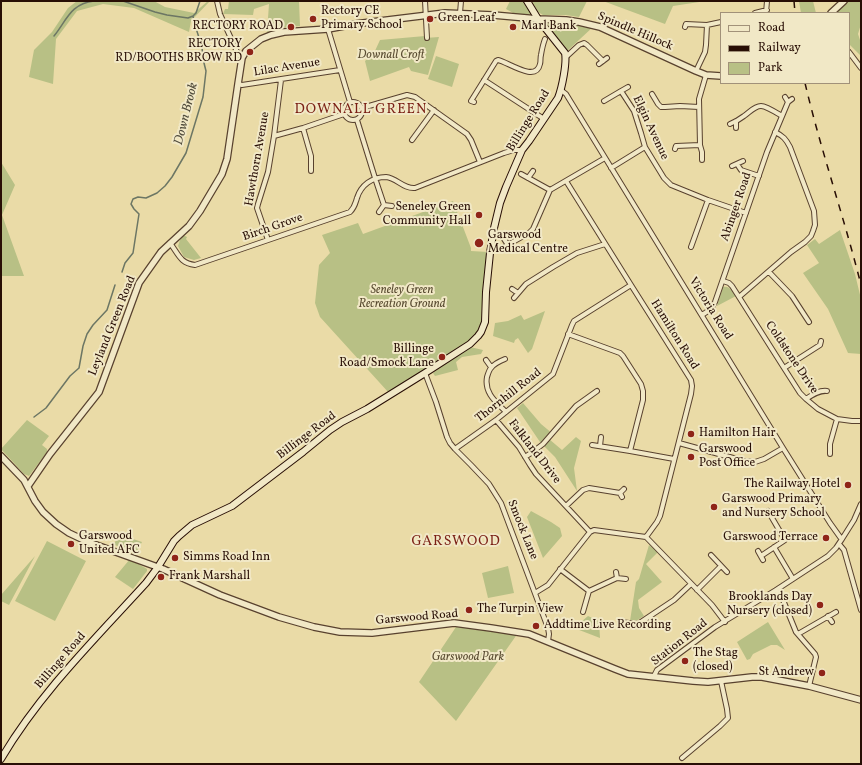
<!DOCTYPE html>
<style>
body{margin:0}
#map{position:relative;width:862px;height:765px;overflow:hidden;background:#eadba7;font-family:Vollkorn,serif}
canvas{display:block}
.frame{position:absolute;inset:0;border:2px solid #280e05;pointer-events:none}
.legend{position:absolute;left:720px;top:12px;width:130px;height:72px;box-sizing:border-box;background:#f1e8c6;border:1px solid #a19179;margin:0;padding:5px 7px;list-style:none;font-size:12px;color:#280e05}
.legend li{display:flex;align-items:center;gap:8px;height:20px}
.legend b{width:20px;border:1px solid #a19179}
</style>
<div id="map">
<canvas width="862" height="765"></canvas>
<div class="frame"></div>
<ul class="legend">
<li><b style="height:5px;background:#f1e8c6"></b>Road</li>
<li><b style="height:5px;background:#280e05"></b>Railway</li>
<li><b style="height:11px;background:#b8c085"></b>Park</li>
</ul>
</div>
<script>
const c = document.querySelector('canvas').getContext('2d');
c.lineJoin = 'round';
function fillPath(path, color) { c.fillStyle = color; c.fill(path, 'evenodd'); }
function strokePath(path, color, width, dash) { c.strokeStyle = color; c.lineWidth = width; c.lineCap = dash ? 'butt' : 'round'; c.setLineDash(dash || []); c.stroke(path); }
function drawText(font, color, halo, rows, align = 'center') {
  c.font = font + ' Vollkorn,serif'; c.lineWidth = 4; c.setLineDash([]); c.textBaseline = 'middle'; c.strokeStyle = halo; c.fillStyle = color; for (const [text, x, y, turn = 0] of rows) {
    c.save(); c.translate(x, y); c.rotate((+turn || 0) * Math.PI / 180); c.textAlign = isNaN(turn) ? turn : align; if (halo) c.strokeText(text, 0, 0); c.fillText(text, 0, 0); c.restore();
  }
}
fillPath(new Path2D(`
 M77 1H154L165 7 194 13 208 1H210L191 21 189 32 134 8 103 4 77 11 56 39 53 84 29 77 34 50 52 32 68 8Z
 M229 1H299L300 26 280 28 267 32 269 4 254 9 253 15 223 14 225 9H228Z
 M510 1H525L533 16 515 14 506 9Z
 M532 1H587L579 17 566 15H543L538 12Z
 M603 1H706L673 6 665 24Z
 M799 1H813L816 13H801Z
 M849 1H861V24L858 34 861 43V56L849 44V13H836Z
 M548 21H561L593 27 567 51 547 24Z
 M425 36V38L439 37 428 75 411 71 409 67 370 81 365 61 374 53 380 40Z
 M436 56 459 64 452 87 428 79Z
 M1 162 15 185 2 215 24 276H1Z
 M453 201 471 248V251L488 252 483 285 481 323 477 332 472 339 433 365 389 393 320 317 315 303 319 265 330 253 322 235 358 223 363 234Z
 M840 230 855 274 861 299V354L848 353 828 309 803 273 819 263 807 245 815 239 819 244Z
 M183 235 187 237 186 239 201 258 194 260 184 257 178 246 181 237Z
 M723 287C730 286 732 291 736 296L717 306Z
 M545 311 532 349 528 353 518 338 515 340 514 343 493 336 495 323 508 321 521 315 524 320Z
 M470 347 483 350 481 354 462 357 456 362 458 370 435 376 433 373 453 358Z
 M523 403 541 424 553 434 549 439 562 450 576 437 581 441 574 468 577 491 555 457 540 442 517 408Z
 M27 420 49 436 42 445 47 449V452L29 476 24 474 1 449Z
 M531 511 551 522 560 528 562 536 543 558 527 517Z
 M118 534 142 542 137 551 114 545Z
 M47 541 86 561 55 621 15 601Z
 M649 545 658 552 646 564 662 582 638 600 639 608 644 616 636 621H630L636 582 639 579Z
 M35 556 9 605 1 601V595Z
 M130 559 147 569V571L133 589 115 577Z
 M508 566 514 593 488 598 482 573Z
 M588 616 599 621 600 638 574 628Z
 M768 622 785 650 777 645H771L753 654 750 659 747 660 737 642Z
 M456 627 518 633 456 721 419 682Z`), '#b8c085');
strokePath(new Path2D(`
 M123 1 155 12 167 15 188 18 193 16
 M54 36C67 20 70 4 94 1
 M122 272 125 263 133 253 139 214 134 209 131 204 133 199 138 197 146 198 157 193 165 186 172 177 186 153 203 97 206 71 203 59 202 47 194 22 193 16 196 13 200 1
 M34 417 46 408 70 376 79 368 83 346 87 334 93 325 107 310 115 285`), '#6c7664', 1.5);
const minor = new Path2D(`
 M217 1 220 14 238 54 242 58
 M425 1 427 38
 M460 13 461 1
 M755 13 767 10
 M766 13 767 1
 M685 27 686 24 707 25 721 22
 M328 29 350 102
 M849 52 861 68
 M566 57 579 45 584 43 587 45 603 61
 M599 64 607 58
 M696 71 705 52 706 45 707 25
 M484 80 544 119
 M238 84 242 85 340 70
 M561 90 566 94 783 448 830 523 840 537 842 539
 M621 91 628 87
 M652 94 658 104 661 107H665L680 106 699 107
 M785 97 788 102 792 99
 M604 101 621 91 634 111 641 133 645 147 664 178 671 185 708 200 746 213
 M344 111a9 9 0 1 1 18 0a9 9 0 1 1-18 0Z
 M474 102 471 101 496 61 498 60C508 62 536 83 540 64 541 61 540 58 541 55 542 49 543 44 545 39
 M362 108 407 95 415 97 467 134 471 140 480 162
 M357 120 375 178 384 205
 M736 121V128
 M730 124C735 122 740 119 744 116 749 113 754 106 761 106 766 106 777 113 782 116
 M303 128 311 156V171
 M274 136 303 128 344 114
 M412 140 434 110
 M675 149 676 146 700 145
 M702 160V152L700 145 699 99 706 75
 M737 164 741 170 759 176
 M732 166 743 161
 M611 168 645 147
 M521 174 550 190
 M528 178 533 171
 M566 181 631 285 691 380 692 386 691 394 660 516 657 522 646 537
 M379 212 384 205 392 206
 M504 239 508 245
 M268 240 257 208 258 204 268 172 274 136 281 80
 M170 243C179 255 180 263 195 265L350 212C355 207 355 204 357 198 361 185 372 177 386 177 397 178 403 189 415 188L504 153 514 150H522
 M691 247 708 200
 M502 248 529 233 533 229 550 190 605 158
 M769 272 792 296 809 322
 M723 281 729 283 732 286 784 368 800 393 806 399 818 409 837 419 852 421H861
 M512 289 518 293
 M739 297 791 252 805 242 811 236 813 231 815 225 814 211 790 147C786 139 783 136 775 132
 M514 298 526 284 553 267 577 253 605 244
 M702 315 711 309 715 302 767 152 788 102
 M568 334 620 353 623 356 641 384 643 391V400L630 451
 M505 359C500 361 494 364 491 368 489 370 488 374 487 377 484 393 496 402 506 412
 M486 360 491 367
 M784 368 820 345 821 341
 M425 373 436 402 447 437 450 443 455 449 471 465 489 484 501 503 548 628 549 634 548 641
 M806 399C812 395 819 390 827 391
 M496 420 519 447 530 465 536 474 590 532
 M679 443 744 461 755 462 764 459 783 448
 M592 445 630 451 674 459
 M600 446 601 437
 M455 449 496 420 553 374 572 325 574 321 631 285
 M830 454V444L837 419
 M525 457 534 451 543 444 576 406 597 391
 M622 497 620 493 624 489
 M566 506 583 490 589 488 620 493
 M772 517 779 513
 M839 544 844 550 861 610
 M774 547 793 579
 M758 551 763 560
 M711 555 727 572
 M761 556 785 540 768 511
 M560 569 589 591 617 578 626 579
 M616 572 617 578
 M697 590 721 566
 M776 590 783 600 796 632 815 654 816 657 809 686
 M535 593 548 585 590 532 594 530 646 537 712 605 725 622
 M583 612 589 591
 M828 616 832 622
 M620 622 638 624 674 600 691 584
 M798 634 836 612
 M654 676 657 670 715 627 776 590 828 556 836 548 842 539 854 520 861 504
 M682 758 720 726 728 718 727 709 721 681`);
const tertiary = new Path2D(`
 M831 13 844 1
 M1 456 24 480 35 501 43 512 56 524 69 533 88 542 163 569 220 595 279 617 314 627 340 632 372 633 454 623 491 628 529 634 615 669 628 674 693 681 708 682 752 677H762L809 686 861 700
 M28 486 50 454 99 392 139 283 161 252 189 226 200 211 222 174 227 159 238 84 242 58 246 51 261 39 271 35 284 32 328 29 355 24 445 13 493 15 538 19 566 20 579 22 600 27 696 71 706 75 721 76`);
const secondary = new Path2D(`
 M1 759C40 693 95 639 146 583L158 567 174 541 179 536 192 525 232 506 303 452 330 430 342 422 367 409 425 373 470 344 478 336 481 332 485 322 486 292 490 253 494 228 500 203 506 187 522 150 529 141 558 98C562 88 567 63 565 53L538 19 527 1`);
strokePath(minor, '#58412e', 6);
strokePath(tertiary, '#58412e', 8);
strokePath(secondary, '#280e05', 8);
strokePath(minor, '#f1e8c6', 4);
strokePath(tertiary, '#f1e8c6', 5.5);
strokePath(secondary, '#f1e8c6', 6);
strokePath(new Path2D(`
 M794 1 795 13
 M805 83C821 151 844 217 861 285`), '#280e05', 1.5, [7, 7]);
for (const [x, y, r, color] of [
 [313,19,4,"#8f2418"],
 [430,19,4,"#8f2418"],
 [291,27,4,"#8f2418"],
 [513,27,4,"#8f2418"],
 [250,52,4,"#8f2418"],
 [479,215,4,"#8f2418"],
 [479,243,5,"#8f2418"],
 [442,357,4,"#8f2418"],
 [691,434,4,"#8f2418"],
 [691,457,4,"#8f2418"],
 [848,485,4,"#8f2418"],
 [714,507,4,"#8f2418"],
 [826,538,4,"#8f2418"],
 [71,544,4,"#8f2418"],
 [175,558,4,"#8f2418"],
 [161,577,4,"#8f2418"],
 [820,605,4,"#8f2418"],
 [469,610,4,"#8f2418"],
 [536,626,4,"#8f2418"],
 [685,661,4,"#8f2418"],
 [822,673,4,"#8f2418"]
]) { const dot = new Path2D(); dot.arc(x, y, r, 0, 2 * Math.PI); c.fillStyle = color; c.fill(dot); strokePath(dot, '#f1e8c6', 1.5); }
drawText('12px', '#280e05', '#f1e8c6', [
 ["Rectory CE",321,12],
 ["Primary School",321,26],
 ["Green Leaf",438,19],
 ["RECTORY ROAD",283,27,"right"],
 ["Marl Bank",521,27],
 ["RECTORY",242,45,"right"],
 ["RD/BOOTHS BROW RD",242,59,"right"],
 ["Seneley Green",471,208,"right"],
 ["Community Hall",471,222,"right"],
 ["Garswood",488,236],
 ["Medical Centre",488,250],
 ["Billinge",434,350,"right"],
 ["Road/Smock Lane",434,364,"right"],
 ["Hamilton Hair",699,434],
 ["Garswood",699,450],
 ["Post Office",699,464],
 ["The Railway Hotel",840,485,"right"],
 ["Garswood Primary",722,500],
 ["and Nursery School",722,514],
 ["Garswood",79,537],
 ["United AFC",79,551],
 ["Garswood Terrace",818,538,"right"],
 ["Simms Road Inn",183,558],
 ["Frank Marshall",169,577],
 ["Brooklands Day",812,598,"right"],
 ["Nursery (closed)",812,612,"right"],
 ["The Turpin View",477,610],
 ["Addtime Live Recording",544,626],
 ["The Stag",693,654],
 ["(closed)",693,668],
 ["St Andrew",814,673,"right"]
], 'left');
drawText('12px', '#280e05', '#f1e8c6', [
 ["Spindle Hillock",635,32,23],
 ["Lilac Avenue",287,68,-9],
 ["Billinge Road",529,121,-58],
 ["Elgin Avenue",650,128,65],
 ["Hawthorn Avenue",258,159,-80],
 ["Abinger Road",737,207,-71],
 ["Birch Grove",273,228,-19],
 ["Victoria Road",710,309,58],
 ["Leyland Green Road",113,326,-68],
 ["Hamilton Road",674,335,58],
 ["Coldstone Drive",791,358,56],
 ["Thornhill Road",509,396,-38],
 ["Billinge Road",307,436,-37],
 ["Falkland Drive",534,452,52],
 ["Smock Lane",522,530,68],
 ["Garswood Road",417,618,-5],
 ["Station Road",680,643,-38],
 ["Billinge Road",61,661,-49]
]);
drawText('italic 12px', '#5a4c32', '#f1e8c6', [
 ["Downall Croft",391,56],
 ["Seneley Green",402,291],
 ["Recreation Ground",402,305],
 ["Garswood Park",468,658]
]);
drawText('italic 13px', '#504b3c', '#f1e8c6', [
 ["Down Brook",187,114,-76]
]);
c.letterSpacing = '1px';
drawText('14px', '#7a1f14', '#f1e8c6', [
 ["DOWNALL GREEN",361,110],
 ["GARSWOOD",456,542]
]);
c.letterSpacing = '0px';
</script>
